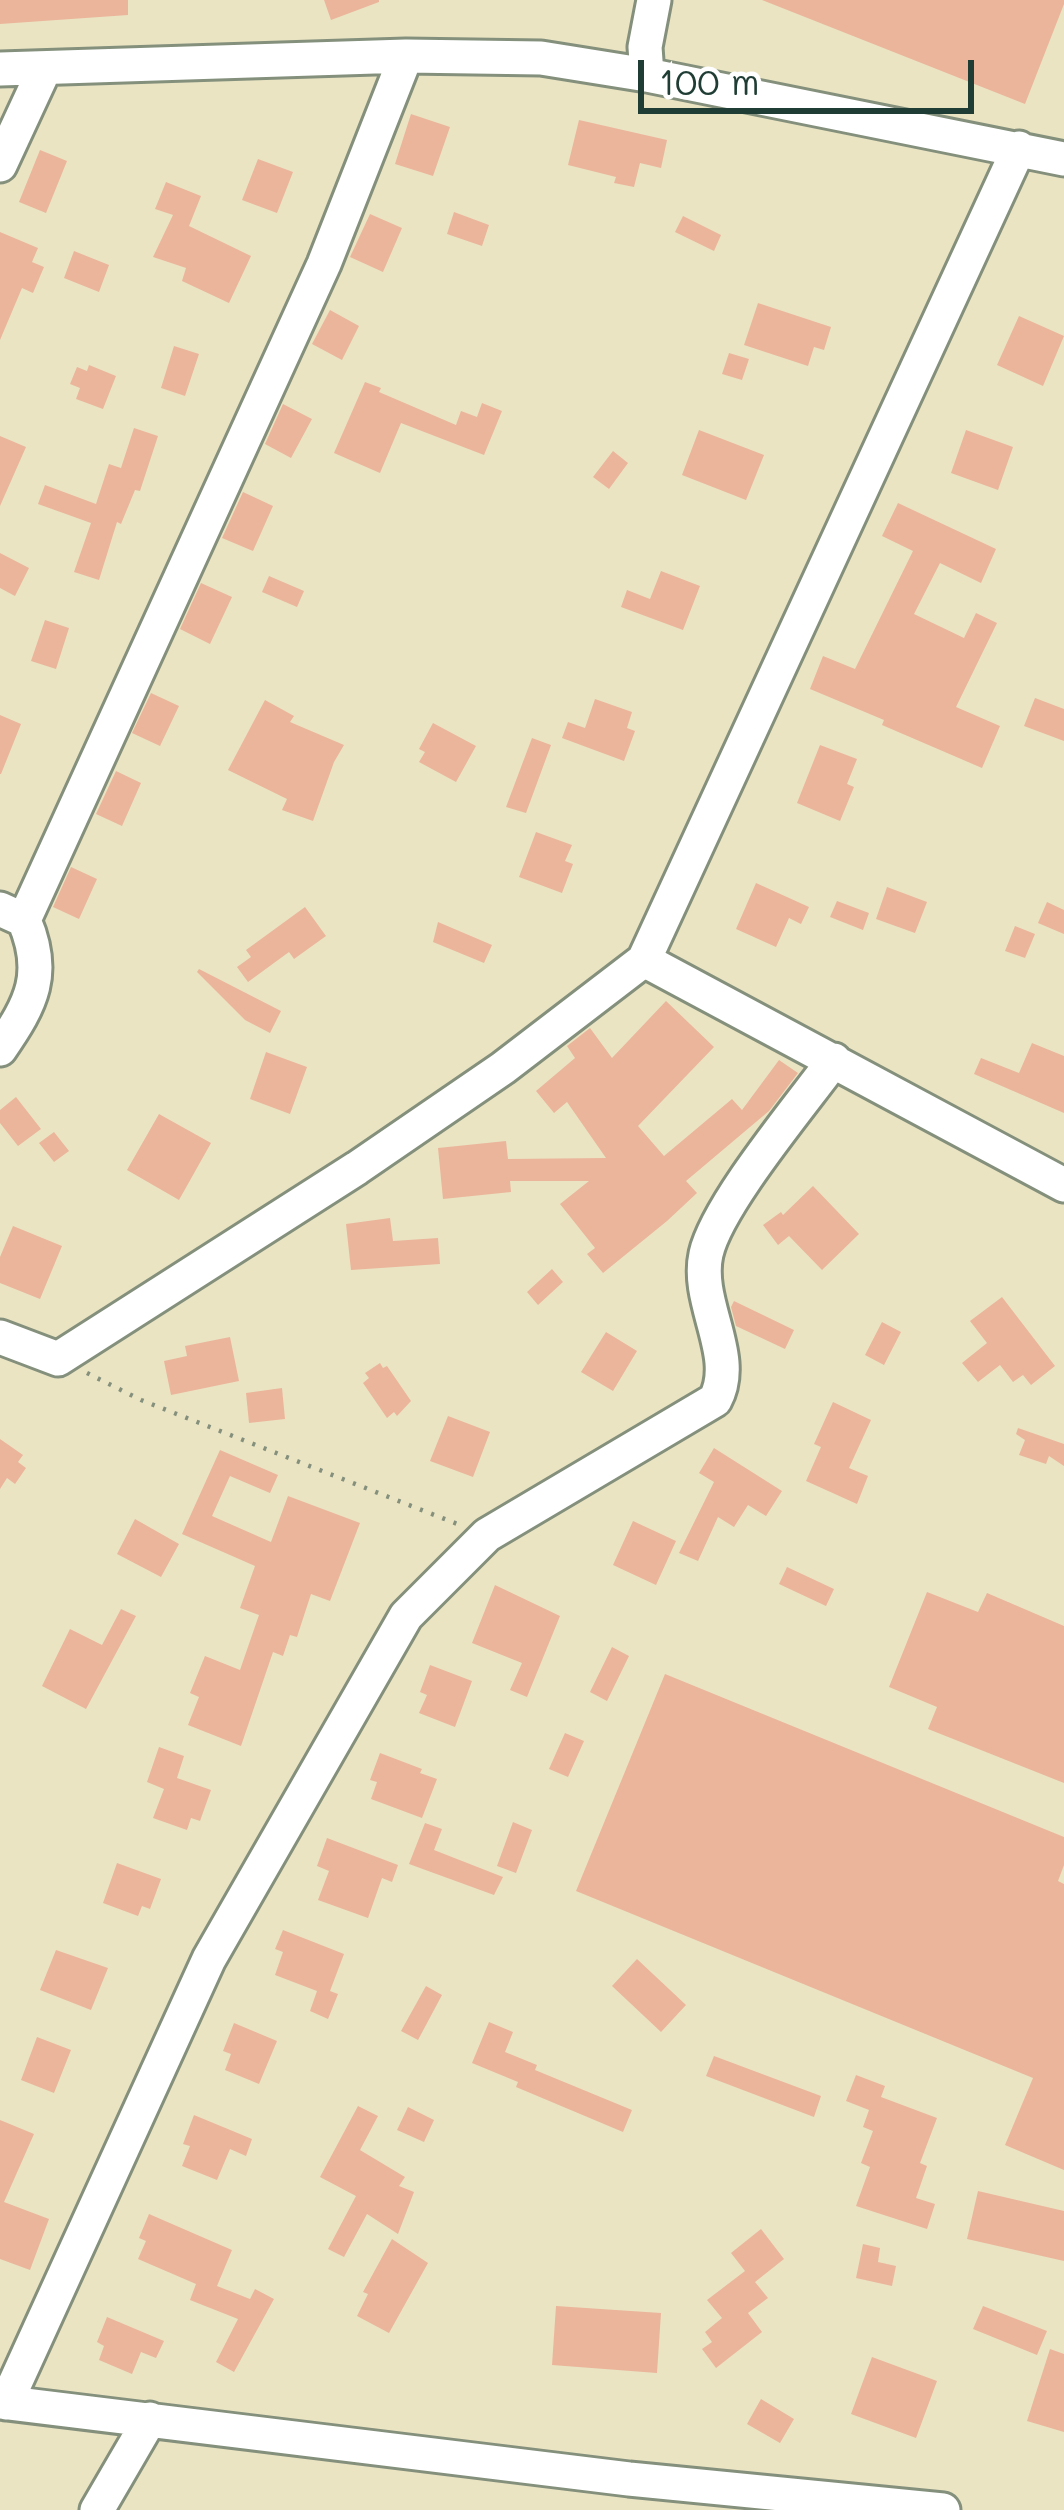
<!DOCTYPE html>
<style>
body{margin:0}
#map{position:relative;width:1064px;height:2510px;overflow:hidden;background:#eae4c3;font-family:Mali,sans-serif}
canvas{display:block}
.scale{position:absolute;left:638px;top:60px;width:336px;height:54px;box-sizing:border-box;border:6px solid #1f3d34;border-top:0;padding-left:15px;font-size:36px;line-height:42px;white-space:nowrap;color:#1f3d34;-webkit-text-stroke:9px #fff;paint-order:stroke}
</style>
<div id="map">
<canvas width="1064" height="2510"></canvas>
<div class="scale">100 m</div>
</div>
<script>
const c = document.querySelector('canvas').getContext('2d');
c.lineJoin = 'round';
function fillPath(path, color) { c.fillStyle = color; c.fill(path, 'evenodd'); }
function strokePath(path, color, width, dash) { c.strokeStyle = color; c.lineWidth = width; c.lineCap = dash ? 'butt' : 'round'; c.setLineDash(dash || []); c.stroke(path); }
fillPath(new Path2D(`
 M0 0H128V15L0 24Z
 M324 0H379V2L331 20Z
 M762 0H1064V4L1025 104Z
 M411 114 450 127 433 176 395 164Z
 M579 120 667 140 661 168 640 163 634 187 614 183 616 177 568 165Z
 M40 150 67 161 46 213 19 202Z
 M258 159 293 172 277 213 242 200Z
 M166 182 201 196 189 226 251 256 229 303 182 281 186 268 153 257 173 215 155 209Z
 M454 212 489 225 482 246 447 234Z
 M370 214 402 228 383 272 350 257Z
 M683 216 721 235 714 251 675 232Z
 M0 232 38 248 32 262 44 267 33 293 22 288 0 340Z
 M74 251 109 265 99 292 64 278Z
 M758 303 831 327 824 350 814 347 808 366 744 345Z
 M330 310 359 326 342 360 312 344Z
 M1019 316 1064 336 1043 386 997 365Z
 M174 346 199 354 185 396 161 388Z
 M729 353 749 359 742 380 722 374Z
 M89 365 116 376 103 409 76 399 80 388 70 384 77 367 87 371Z
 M365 382 381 388 379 392 456 425 461 411 477 417 482 403 502 411 484 455 401 423 380 473 334 453Z
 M283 404 312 419 291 458 265 444Z
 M134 428 158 436 140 491 135 490 121 524 117 522 99 580 74 572 91 523 38 504 45 485 96 504 109 464 121 468Z
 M699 430 764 455 746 500 682 475Z
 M966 430 1013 447 998 490 951 473Z
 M0 436 26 447 0 506Z
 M613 451 628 463 609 489 593 477Z
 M243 492 273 506 253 551 222 538Z
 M898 503 996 549 981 583 940 563 914 614 964 638 976 613 997 623 956 707 1000 726 982 768 882 725 884 720 810 689 823 656 855 669 913 551 882 536Z
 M0 553 29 568 15 596 0 588Z
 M661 571 700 586 683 630 621 607 627 590 650 599Z
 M269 576 304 591 297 607 262 592Z
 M201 583 232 597 210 644 180 629Z
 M45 620 69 628 56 669 31 661Z
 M151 693 179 706 160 746 132 733Z
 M1035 698 1064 709V741L1024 726Z
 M595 699 632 712 627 728 635 731 624 761 562 738 568 722 585 728Z
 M265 700 294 716 290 722 344 745 334 762 313 821 282 810 287 799 228 770Z
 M0 715 21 724 1 774H0Z
 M433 723 476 746 456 782 419 762 425 752 419 749Z
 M532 738 551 745 526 813 506 807Z
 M820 745 857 759 847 784 854 787 840 821 797 803Z
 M116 771 141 783 122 826 96 814Z
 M536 832 572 845 565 861 573 864 562 893 519 877Z
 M71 867 97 879 79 919 53 907Z
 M756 883 809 907 801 924 789 918 776 947 736 929Z
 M887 887 927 902 915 933 876 919Z
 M837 901 869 913 863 930 830 917Z
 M1047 902 1064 910V934L1038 923Z
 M305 907 326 936 294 959 289 952 248 982 237 967 251 957 246 950Z
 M438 922 492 945 484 963 433 942Z
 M1015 926 1035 934 1025 958 1005 951Z
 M199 969 281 1011 270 1033 245 1020 197 972Z
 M666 1001 714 1047 638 1126 664 1156 732 1099 742 1110 779 1060 798 1073 769 1111 686 1181 697 1193 667 1221 603 1273 587 1254 595 1248 560 1204 589 1181H510L511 1192 443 1199 438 1148 506 1141 508 1159 606 1158 567 1102 554 1113 536 1091 575 1058 567 1046 590 1028 612 1058Z
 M1032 1043 1064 1056V1113L974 1074 981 1058 1019 1073Z
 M266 1052 307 1067 290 1114 250 1099Z
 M16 1097 41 1129 18 1146 0 1123V1110Z
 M159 1114 211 1143 179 1200 127 1170Z
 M54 1132 69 1151 54 1162 39 1143Z
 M813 1186 859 1234 822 1270 789 1236 778 1245 763 1225 781 1212 783 1215Z
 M390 1218 393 1241 438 1238 440 1264 351 1270 346 1224Z
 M13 1226 62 1246 40 1299 0 1283V1257Z
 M552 1269 563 1282 538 1305 527 1292Z
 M1002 1297 1055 1366 1031 1385 1023 1375 1013 1382 1000 1365 978 1382 962 1363 987 1343 970 1321Z
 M734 1301 794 1330 785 1349 736 1326 731 1307Z
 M882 1322 901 1332 884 1365 865 1355Z
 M606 1332 637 1351 613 1391 581 1372Z
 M230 1337 239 1381 171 1395 164 1361 187 1356 185 1346Z
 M380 1363 383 1368 387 1366 411 1401 397 1416 394 1412 387 1418 363 1383 369 1378 365 1373Z
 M282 1388 285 1419 249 1423 246 1393Z
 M833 1402 871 1420 849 1468 868 1476 857 1504 806 1481 821 1447 814 1444Z
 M448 1416 490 1432 473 1477 430 1461Z
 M1018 1428 1064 1444V1466L1049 1456 1046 1464 1019 1455 1025 1440 1016 1434Z
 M0 1439 23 1455 18 1462 26 1468 15 1484 7 1478 0 1489Z
 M714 1448 782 1491 766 1516 748 1505 734 1527 718 1517 698 1561 679 1553 714 1482 699 1473Z
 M220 1450 278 1475 270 1493 230 1476 212 1516 271 1542 288 1496 360 1523 330 1601 311 1594 297 1637 290 1635 283 1656 273 1652 241 1746 188 1725 199 1697 190 1693 205 1656 240 1670 259 1615 240 1608 255 1566 182 1534Z
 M135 1519 179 1544 161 1577 117 1554Z
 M633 1521 676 1541 656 1585 613 1565Z
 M787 1567 834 1589 826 1606 779 1584Z
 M495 1585 560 1616 527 1697 510 1690 522 1663 472 1643Z
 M927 1592 978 1612 987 1593 1064 1626V1783L928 1729 937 1707 889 1687Z
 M121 1609 136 1616 86 1709 42 1686 70 1629 102 1645Z
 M612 1647 629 1656 607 1701 590 1692Z
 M430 1665 472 1681 455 1727 419 1713 427 1695 420 1692Z
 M665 1674 1064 1837V1865L1058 1881 1064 1884V2170L1005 2145 1033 2078 576 1891Z
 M565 1733 584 1741 568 1777 549 1769Z
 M159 1747 184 1756 177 1778 211 1790 200 1821 191 1818 187 1830 153 1818 164 1789 147 1782Z
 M380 1753 422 1769 420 1773 437 1779 422 1818 371 1799 377 1782 370 1780Z
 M513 1822 532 1830 516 1873 497 1866Z
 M425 1823 442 1829 434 1850 503 1877 494 1895 409 1864Z
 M327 1838 398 1865 392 1882 382 1878 368 1918 318 1900 329 1871 317 1866Z
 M117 1863 161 1879 150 1909 142 1906 138 1916 103 1903Z
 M283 1930 344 1954 330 1991 338 1994 328 2019 310 2011 317 1991 275 1975 283 1952 275 1949Z
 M56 1950 108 1968 91 2010 40 1990Z
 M637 1959 686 2005 661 2032 612 1986Z
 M426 1986 442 1995 418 2040 401 2031Z
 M489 2022 513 2032 505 2052 537 2065 535 2070 632 2110 623 2132 516 2087 518 2082 472 2063Z
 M234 2023 277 2041 259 2084 225 2070 231 2054 223 2051Z
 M37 2037 71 2050 54 2093 21 2080Z
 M714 2056 821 2096 814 2117 706 2076Z
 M856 2075 885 2086 881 2097 937 2118 920 2163 927 2166 916 2198 935 2204 927 2229 856 2206 870 2167 861 2163 873 2131 863 2127 869 2110 846 2101Z
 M358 2106 378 2116 360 2150 405 2177 399 2186 414 2192 398 2234 367 2214 344 2257 328 2249 356 2196 320 2177Z
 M408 2107 434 2120 424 2142 397 2130Z
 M194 2115 252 2139 246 2156 230 2149 217 2180 182 2166 190 2146 183 2144Z
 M0 2120 34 2134 4 2202 49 2219 30 2270 0 2259Z
 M978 2191 1064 2211V2261L967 2239Z
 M149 2214 232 2250 217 2286 250 2299 255 2289 274 2299 234 2372 216 2362 238 2319 190 2300 196 2284 138 2259 146 2241 139 2238Z
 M761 2229 784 2259 755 2282 768 2298 748 2313 762 2332 716 2368 702 2349 712 2342 705 2332 722 2318 707 2300 745 2271 731 2253Z
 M392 2239 428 2263 389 2333 357 2316 368 2294 363 2292Z
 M863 2244 880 2248 878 2262 896 2266 892 2286 856 2278Z
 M556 2306 661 2313 657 2373 552 2365Z
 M983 2306 1047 2331 1037 2355 973 2329Z
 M107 2317 164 2341 156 2358 141 2352 132 2374 99 2360 104 2346 97 2342Z
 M1050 2349 1064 2354V2432L1027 2421Z
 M872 2357 937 2381 916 2438 851 2414Z
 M761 2399 794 2419 780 2443 747 2424Z`), '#ebb59b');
const minor = new Path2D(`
 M0 69 406 56 541 58 647 75 1064 159
 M647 75 645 47 654 0
 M0 165 45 68
 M0 909 24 920C47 973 32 1003 0 1049
 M24 920 324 264 406 56
 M644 960 1064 1185
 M0 1337 58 1359 357 1168 503 1068 644 960 1019 148
 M0 2402 629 2479 943 2510
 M6 2403 209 1959 406 1616 487 1535 715 1400C739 1356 695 1303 706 1254 717 1205 801 1105 834 1060
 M97 2510 150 2419`);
strokePath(minor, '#84907c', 39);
strokePath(new Path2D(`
 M87 1373 141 1400 460 1525`), '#84907c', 4.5, [3, 9]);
strokePath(minor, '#fff', 33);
</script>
